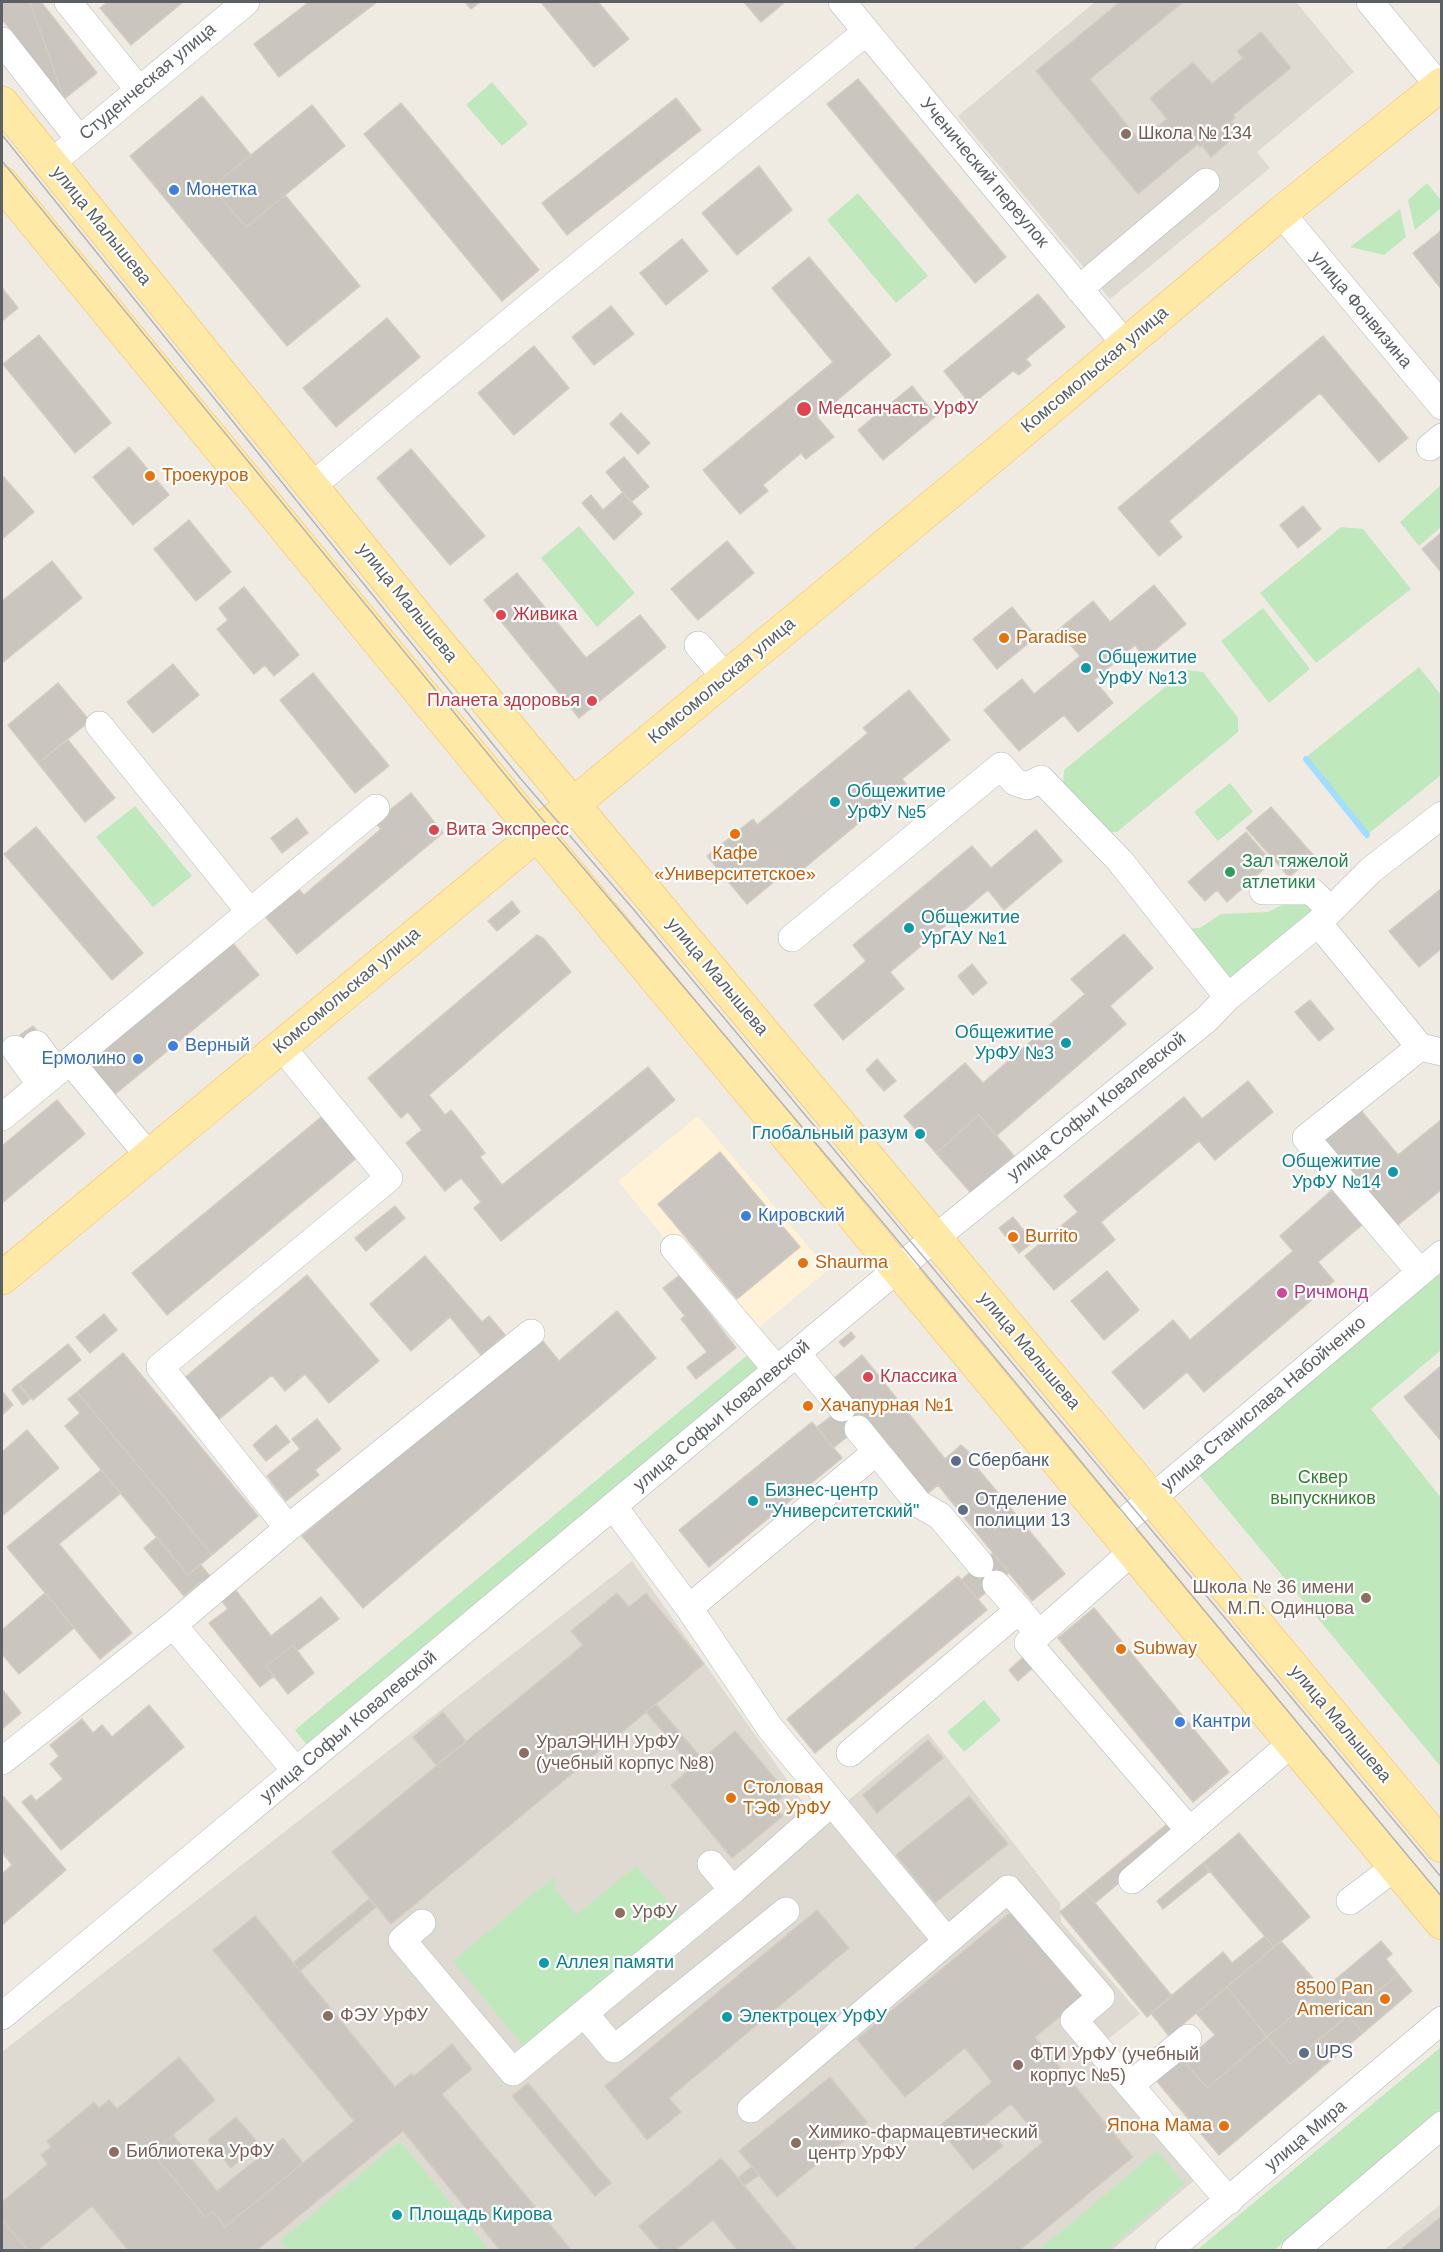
<!DOCTYPE html>
<meta charset="utf-8">
<style>
body{margin:0}
#map{position:relative;width:1443px;height:2252px;overflow:hidden;background:#efebe2;font-family:Helvetica,sans-serif}
canvas{display:block}
.frame{position:absolute;inset:0;border:3px solid #5b6064;pointer-events:none}
</style>
<div id="map">
<canvas width="1443" height="2252"></canvas>
<div class="frame"></div>
</div>
<script>
const c = document.querySelector('canvas').getContext('2d');
c.lineJoin = 'round';
function fillPath(path, color) { c.fillStyle = color; c.fill(path, 'evenodd'); }
function strokePath(path, color, width, dash) { c.strokeStyle = color; c.lineWidth = width; c.lineCap = dash ? 'butt' : 'round'; c.setLineDash(dash || []); c.stroke(path); }
function drawText(font, color, halo, rows, align = 'center') {
  c.font = font + ' Helvetica,sans-serif'; c.lineWidth = 4.5; c.setLineDash([]); c.textBaseline = 'middle'; c.strokeStyle = halo; c.fillStyle = color; for (const [text, x, y, turn = 0] of rows) {
    c.save(); c.translate(x, y); c.rotate((+turn || 0) * Math.PI / 180); c.textAlign = isNaN(turn) ? turn : align; if (halo) c.strokeText(text, 0, 0); c.fillText(text, 0, 0); c.restore();
  }
}
fillPath(new Path2D(`
 M698 1116 828 1270 746 1338 618 1181Z`), '#fff2d7');
fillPath(new Path2D(`
 M1095 2H1296L1354 72 1257 152 1270 168 1110 299 958 116Z
 M632 1561 819 1825 928 1733 1060 1903 1061 1922 1140 2014 1094 2050 1196 2179 1112 2250H2V2052Z
 M1441 2204V2250H1384Z`), '#dfdad1');
fillPath(new Path2D(`
 M492 82 528 124 502 146 466 105Z
 M1427 183 1441 200V208L1415 230 1408 200Z
 M858 193 928 276 896 303 827 220Z
 M1400 209 1406 237 1384 255 1350 247Z
 M1441 485V527L1419 546 1400 522Z
 M579 526 635 593 597 627 541 558Z
 M1341 527 1363 529 1411 589 1316 663 1260 593Z
 M1263 608 1310 669 1269 703 1221 641Z
 M1419 667 1441 695V775L1368 834 1306 757Z
 M1186 670 1203 672 1238 718V732L1117 832 1099 831 1063 785 1064 770Z
 M1230 783 1253 812 1218 841 1194 812Z
 M135 806 192 876 153 907 96 837Z
 M1294 899 1322 912 1229 990 1179 929 1200 928 1221 914 1268 912Z
 M1441 1273V1350L1371 1409 1441 1498V1767L1199 1475Z
 M750 1353 766 1370 310 1749 295 1730Z
 M984 1700 1001 1720 964 1752 947 1732Z
 M636 1866 681 1916 525 2048 453 1961 555 1876V1889L576 1915Z
 M1441 2047V2109L1274 2250H1197Z
 M400 2141 489 2250H289L280 2241Z
 M1157 2151 1185 2184 1107 2250H1039Z`), '#c0e8bd');
strokePath(new Path2D(`
 M1306 759 1367 835`), '#a2deff', 6);
const building = new Path2D(`
 M2 2H30L64 99 2 19Z
 M30 2H41L97 73 64 99Z
 M108 2H183L131 45 100 8Z
 M309 2H377L279 77 254 44Z
 M465 2H480L471 9Z
 M541 2H598L629 39 594 67Z
 M744 2H785L761 22Z
 M1120 2H1183L1090 79 1140 141 1167 119 1150 98 1193 62 1212 84 1243 58 1237 51 1261 32 1291 68 1233 115 1235 118 1200 147 1198 144 1138 194 1036 71Z
 M858 79 1006 257 975 283 827 104Z
 M202 96 251 155 212 187 246 227 285 195 360 286 287 346 130 156Z
 M676 98 701 130 567 235 542 203Z
 M401 103 539 270 502 301 364 134Z
 M312 105 345 146 246 227 212 187Z
 M1231 121 1240 132 1211 157 1202 145Z
 M759 166 792 210 737 255 702 213Z
 M1442 230V290L1413 253Z
 M682 239 708 271 666 305 640 273Z
 M809 257 891 355 817 417 834 437 806 459 801 453 763 485 768 491 740 514 703 470 833 362 772 288Z
 M2 288 18 308 2 321Z
 M1038 294 1065 327 1026 359 1031 365 1019 375 1013 371 971 405 944 371Z
 M611 306 634 334 594 365 572 337Z
 M387 318 420 357 336 427 303 388Z
 M39 335 111 423 75 453 3 364Z
 M1323 336 1408 438 1379 462 1320 393 1169 521 1182 537 1159 556 1118 508Z
 M534 346 569 388 514 435 478 393Z
 M912 386 936 416 883 460 858 430Z
 M621 413 650 443 638 454 610 424Z
 M129 447 169 495 133 525 93 477Z
 M411 449 485 536 450 565 377 478Z
 M624 457 649 487 631 502 606 472Z
 M2 475 34 512 2 539Z
 M623 492 642 514 614 540 582 503 591 495 603 510Z
 M1303 506 1321 529 1298 548 1280 525Z
 M189 520 231 572 196 601 154 549Z
 M1442 532V573L1422 549Z
 M727 541 754 573 698 620 671 589Z
 M52 561 82 598 2 663V601Z
 M517 573 586 658 640 615 666 647 579 718 484 600Z
 M1154 585 1186 624 1145 658 1135 645 1094 680 1113 703 1078 732 1064 715 1019 751 984 710 1022 679 1034 694 1080 656 1058 630 1093 601 1110 622Z
 M244 587 299 655 274 676 265 665 254 674 217 629 228 620 219 608Z
 M1012 607 1036 637 997 669 973 639Z
 M173 664 199 695 153 733 127 702Z
 M313 673 389 766 355 793 280 700Z
 M58 683 90 721 38 763 8 725Z
 M909 690 950 740 902 779 906 784 797 874 792 867 747 904 707 856 753 819 757 825 868 733 863 728Z
 M68 740 115 798 85 822 38 763Z
 M411 793 443 833 297 954 264 915 297 887 304 895 381 829 375 822Z
 M1271 807 1314 856 1289 877 1246 828Z
 M297 818 308 833 282 853 271 838Z
 M36 827 143 953 112 980 4 854Z
 M1036 830 1062 861 1004 910 988 890 890 972 904 989 843 1040 814 1005 866 961 853 945 972 846 991 868Z
 M1246 832 1272 862 1227 902 1217 890 1205 901 1188 882Z
 M1442 888V948L1419 967 1389 931Z
 M512 901 520 912 497 931 488 921Z
 M1124 934 1153 968 1110 1006 1126 1024 996 1136 979 1115 936 1153 904 1116 965 1063 983 1083 1085 994 1071 979Z
 M537 935 544 939 571 972 429 1095 445 1115 451 1110 468 1131 485 1153 480 1157 502 1185 648 1067 675 1100 501 1241 474 1208 481 1202 461 1178 445 1191 406 1143 422 1130 408 1112 401 1118 368 1078Z
 M227 936 259 975 113 1096 81 1058Z
 M972 964 987 983 973 995 958 976Z
 M1310 1000 1334 1029 1319 1041 1295 1012Z
 M33 1026 44 1039 30 1049 20 1035Z
 M877 1059 896 1081 884 1091 866 1070Z
 M1248 1081 1273 1112 1215 1160 1199 1141 1101 1222 1115 1240 1054 1290 1025 1256 1078 1212 1064 1196 1184 1097 1202 1119Z
 M57 1100 85 1134 2 1203V1146Z
 M1358 1107 1398 1155 1442 1119V1189L1393 1229 1319 1140Z
 M325 1114 359 1156 167 1315 132 1273Z
 M979 1115 1014 1156 971 1193 936 1153Z
 M720 1152 800 1247 737 1299 658 1204Z
 M1332 1190 1362 1225 1318 1262 1334 1281 1204 1392 1187 1372 1144 1409 1112 1372 1173 1320 1190 1340 1293 1251 1280 1236Z
 M395 1206 405 1218 366 1251 355 1238Z
 M1013 1217 1033 1242 1019 1253 999 1228Z
 M425 1256 482 1322 489 1316 505 1335 481 1355 450 1317 411 1351 370 1304Z
 M1107 1271 1139 1310 1104 1340 1071 1301Z
 M307 1275 379 1361 329 1403 305 1374 285 1391 272 1375 211 1426 176 1385Z
 M680 1275 736 1348 696 1379 687 1367 707 1352 681 1319 685 1316 663 1288Z
 M617 1311 656 1358 363 1608 302 1536 538 1335 559 1361Z
 M104 1314 117 1330 90 1353 76 1337Z
 M851 1332 855 1337 844 1347 839 1342Z
 M68 1344 81 1360 33 1400 19 1384Z
 M123 1353 258 1516 212 1555 77 1392Z
 M862 1355 945 1459 961 1445 972 1455 969 1458 1065 1574 1032 1601 938 1485 926 1495 832 1380Z
 M1442 1365V1442L1404 1397Z
 M18 1384 30 1399 23 1405 12 1390Z
 M2 1391 13 1405 2 1415Z
 M77 1392 212 1555 188 1575 65 1426 80 1413 68 1399Z
 M850 1402 866 1422 833 1448 817 1427Z
 M317 1419 341 1449 315 1470 319 1475 286 1501 267 1476 300 1449 292 1439Z
 M812 1422 842 1458 709 1567 679 1530Z
 M276 1425 290 1442 266 1461 253 1445Z
 M27 1430 59 1468 2 1516V1452Z
 M101 1470 121 1493 59 1544 132 1633 100 1659 7 1547Z
 M157 1537 188 1575 200 1564 214 1581 207 1586 202 1581 184 1596 144 1548Z
 M993 1553 1009 1573 978 1599 961 1580Z
 M958 1576 987 1610 815 1753 787 1719Z
 M234 1588 271 1636 321 1597 339 1619 297 1651 293 1645 266 1666 274 1676 260 1687 209 1623 228 1609 220 1599Z
 M45 1593 74 1628 19 1674 2 1654V1630Z
 M617 1593 629 1607 646 1593 704 1664 391 1924 332 1852 583 1645 571 1631Z
 M1094 1608 1229 1772 1193 1802 1058 1638Z
 M293 1645 314 1673 288 1694 266 1666Z
 M1029 1652 1038 1663 1018 1681 1009 1670Z
 M2 1689 21 1713 2 1729Z
 M656 1704 702 1759 692 1767 646 1712Z
 M149 1705 184 1747 61 1850 22 1802 31 1795 36 1801 63 1779 50 1764 59 1756 50 1745 82 1719 93 1733 102 1725 112 1737Z
 M443 1712 466 1741 436 1765 413 1737Z
 M735 1731 787 1793 773 1804 783 1816 732 1858 671 1785Z
 M928 1740 943 1758 877 1813 863 1795Z
 M2 1795 66 1870 2 1925V1874L12 1865 2 1852Z
 M969 1796 1008 1844 935 1903 896 1855Z
 M1172 1820 1181 1831 1095 1903 1085 1891Z
 M1239 1833 1310 1917 1274 1947 1203 1863Z
 M1203 1863 1210 1871 1163 1909 1157 1901Z
 M1085 1891 1172 1996 1147 2017 1060 1912Z
 M369 1899 376 1907 300 1971 293 1963Z
 M817 1910 849 1948 669 2098 681 2112 647 2140 605 2086Z
 M1011 1912 1083 1998 1035 2037 1133 2157 1020 2250H912L1043 2142 1011 2104 985 2125 1003 2146 973 2170 938 2127 992 2082 965 2048 905 2097 857 2039Z
 M255 1916 395 2087 412 2073 414 2076 452 2044 472 2069 442 2094 571 2250H500L403 2131 257 2250H128L92 2206 38 2250H27L2 2219V2202L48 2164 41 2155 51 2147 47 2141 94 2102 99 2108 109 2100 117 2109 179 2057 215 2100 152 2152 205 2217 213 2211 225 2227 354 2121 213 1950Z
 M1265 1936 1274 1947 1169 2036 1151 2013 1223 1952 1232 1963Z
 M1281 1941 1323 1990 1267 2037 1227 1987Z
 M1381 1941 1392 1954 1386 1959 1398 1974 1290 2064 1267 2037Z
 M1398 1974 1412 1991 1363 2033 1348 2015Z
 M1227 1987 1267 2037 1207 2088 1184 2061 1215 2035 1196 2013Z
 M1348 2015 1363 2033 1219 2155 1154 2078 1180 2056 1207 2088 1267 2037 1290 2064Z
 M830 2077 867 2122 777 2197 739 2151Z
 M528 2083 611 2183 595 2196 512 2096Z
 M236 2117 259 2144 231 2168 208 2140Z
 M173 2135 217 2191 283 2138 303 2163 225 2227 213 2211 205 2217 152 2152Z
 M721 2158 738 2178 797 2250H737L713 2220 676 2250H659L639 2226Z
 M752 2166 759 2175 744 2186 738 2178Z
 M1442 2216V2250H1400Z
 M2 2219 27 2250H2Z`);
fillPath(building, '#cac5bf');
strokePath(building, '#d4ccc0', 1.5);
const minor = new Path2D(`
 M68 2 139 90
 M842 2 1126 345
 M1370 2 1439 86
 M2 41 79 139
 M50 164 246 2
 M1281 213 1442 406
 M1079 289 1206 182
 M1430 447 1442 437
 M312 486 528 307 866 32
 M698 645 725 677
 M99 725 250 912
 M1263 891H1311L1331 910
 M1318 923 1420 1047 1442 1052
 M792 938 1001 766 1015 782 1027 786 1041 779 1120 861 1228 997
 M36 1044 57 1072
 M281 1046 389 1178 160 1367 288 1528
 M1420 1047 1306 1138 1420 1272
 M15 1049 41 1085
 M70 1061 148 1155
 M2 1117 376 808
 M674 1248 777 1370
 M797 1354 842 1408
 M858 1429 919 1504 940 1516 980 1564
 M613 1506 689 1608 770 1728 947 1941
 M1114 1530 1442 1254
 M996 1584 1019 1610
 M689 1608 876 1452
 M173 1625 296 1771
 M1039 1634 1028 1643 1190 1831
 M850 1753 1019 1610 1039 1634 1133 1551
 M2 1761 173 1625 288 1528 531 1333
 M711 1864 733 1890
 M1132 1880 1292 1743
 M1350 1901 1395 1867
 M422 1923 402 1940 513 2072 733 1890 831 1803
 M584 2013 614 2049 786 1911
 M2 2016 919 1251 1207 1019 1228 997 1318 923 1371 870 1442 815
 M1130 2085 1188 2038
 M751 2109 1008 1889 1101 1997 1074 2020 1229 2201
 M1169 2250 1442 2020
 M1295 2250 1442 2125`);
const major = new Path2D(`
 M2 103 431 634 1442 1846
 M2 183 642 962 1442 1923
 M2 1278 998 452 1281 213 1442 84`);
strokePath(minor, '#b5b9be', 28);
strokePath(major, '#fbbc4f', 34);
strokePath(minor, '#fff', 27);
strokePath(major, '#ffe9a7', 33);
strokePath(new Path2D(`
 M2 135 520 778 634 910 1442 1878
 M2 161 520 793 889 1230 1442 1897`), '#b4b5b5', 1.5);
for (const [x, y, r, color] of [
 [1126,134,6,"#8d6e63"],
 [174,190,6,"#3f7fe0"],
 [804,409,8,"#e0444e"],
 [150,476,6,"#e8710a"],
 [501,615,6,"#e0444e"],
 [1004,638,6,"#e8710a"],
 [1086,668,6,"#0f9aa8"],
 [592,701,6,"#e0444e"],
 [835,802,6,"#0f9aa8"],
 [434,830,6,"#e0444e"],
 [735,834,6,"#e8710a"],
 [1230,872,6,"#2e9e5b"],
 [909,928,6,"#0f9aa8"],
 [1066,1043,6,"#0f9aa8"],
 [173,1046,6,"#3f7fe0"],
 [138,1059,6,"#3f7fe0"],
 [920,1134,6,"#0f9aa8"],
 [1393,1172,6,"#0f9aa8"],
 [746,1216,6,"#3f7fe0"],
 [1013,1237,6,"#e8710a"],
 [803,1263,6,"#e8710a"],
 [1282,1293,6,"#d1479c"],
 [868,1377,6,"#e0444e"],
 [808,1406,6,"#e8710a"],
 [956,1461,6,"#5c6f8a"],
 [753,1501,6,"#0f9aa8"],
 [963,1510,6,"#5c6f8a"],
 [1366,1598,6,"#8d6e63"],
 [1121,1649,6,"#e8710a"],
 [1180,1722,6,"#3f7fe0"],
 [524,1753,6,"#8d6e63"],
 [731,1798,6,"#e8710a"],
 [620,1913,6,"#8d6e63"],
 [544,1963,6,"#0f9aa8"],
 [1385,1999,6,"#e8710a"],
 [328,2016,6,"#8d6e63"],
 [727,2017,6,"#0f9aa8"],
 [1304,2053,6,"#5c6f8a"],
 [1018,2065,6,"#8d6e63"],
 [1224,2126,6,"#e8710a"],
 [796,2143,6,"#8d6e63"],
 [114,2152,6,"#8d6e63"],
 [397,2215,6,"#0f9aa8"]
]) { const dot = new Path2D(); dot.arc(x, y, r, 0, 2 * Math.PI); c.fillStyle = color; c.fill(dot); strokePath(dot, '#fff', 2); }
drawText('18px', '#5b6064', '#fff', [
 ["Студенческая улица",148,82,-40],
 ["Ученический переулок",984,173,50],
 ["улица Малышева",101,226,51],
 ["улица Фонвизина",1361,310,50],
 ["Комсомольская улица",1095,370,-40],
 ["улица Малышева",407,603,51],
 ["Комсомольская улица",722,681,-40],
 ["улица Малышева",717,977,50],
 ["Комсомольская улица",347,991,-40],
 ["улица Софьи Ковалевской",1097,1107,-39],
 ["улица Малышева",1029,1351,50],
 ["улица Станислава Набойченко",1264,1404,-40],
 ["улица Софьи Ковалевской",722,1416,-40],
 ["улица Малышева",1340,1724,50],
 ["улица Софьи Ковалевской",349,1727,-40],
 ["улица Мира",1306,2136,-40]
]);
drawText('18px', '#785e54', '#fff', [
 ["Школа № 134",1138,134],
 ["Школа № 36 имени",1354,1588,"right"],
 ["М.П. Одинцова",1354,1609,"right"],
 ["УралЭНИН УрФУ",536,1743],
 ["(учебный корпус №8)",536,1764],
 ["УрФУ",632,1913],
 ["ФЭУ УрФУ",340,2016],
 ["ФТИ УрФУ (учебный",1030,2055],
 ["корпус №5)",1030,2076],
 ["Химико-фармацевтический",808,2133],
 ["центр УрФУ",808,2154],
 ["Библиотека УрФУ",126,2152]
], 'left');
drawText('18px', '#366cbe', '#fff', [
 ["Монетка",186,190],
 ["Верный",185,1046],
 ["Ермолино",126,1059,"right"],
 ["Кировский",758,1216],
 ["Кантри",1192,1722]
], 'left');
drawText('18px', '#be3a42', '#fff', [
 ["Медсанчасть УрФУ",818,409],
 ["Живика",513,615],
 ["Планета здоровья",580,701,"right"],
 ["Вита Экспресс",446,830],
 ["Классика",880,1377]
], 'left');
drawText('18px', '#c56008', '#fff', [
 ["Троекуров",162,476],
 ["Paradise",1016,638],
 ["Кафе",735,854,"center"],
 ["«Университетское»",735,875,"center"],
 ["Burrito",1025,1237],
 ["Shaurma",815,1263],
 ["Хачапурная №1",820,1406],
 ["Subway",1133,1649],
 ["Столовая",743,1788],
 ["ТЭФ УрФУ",743,1809],
 ["8500 Pan",1373,1989,"right"],
 ["American",1373,2010,"right"],
 ["Япона Мама",1212,2126,"right"]
], 'left');
drawText('18px', '#0d838f', '#fff', [
 ["Общежитие",1098,658],
 ["УрФУ №13",1098,679],
 ["Общежитие",847,792],
 ["УрФУ №5",847,813],
 ["Общежитие",921,918],
 ["УрГАУ №1",921,939],
 ["Общежитие",1054,1033,"right"],
 ["УрФУ №3",1054,1054,"right"],
 ["Глобальный разум",908,1134,"right"],
 ["Общежитие",1381,1162,"right"],
 ["УрФУ №14",1381,1183,"right"],
 ["Бизнес-центр",765,1491],
 ["\"Университетский\"",765,1512],
 ["Аллея памяти",556,1963],
 ["Электроцех УрФУ",739,2017],
 ["Площадь Кирова",409,2215]
], 'left');
drawText('18px', '#27864d', '#fff', [
 ["Зал тяжелой",1242,862],
 ["атлетики",1242,883]
], 'left');
drawText('18px', '#b23c85', '#fff', [
 ["Ричмонд",1294,1293]
], 'left');
drawText('18px', '#4e5e75', '#fff', [
 ["Сбербанк",968,1461],
 ["Отделение",975,1500],
 ["полиции 13",975,1521],
 ["UPS",1316,2053]
], 'left');
drawText('18px', '#30822d', '#fff', [
 ["Сквер",1323,1478],
 ["выпускников",1323,1499]
]);
</script>
